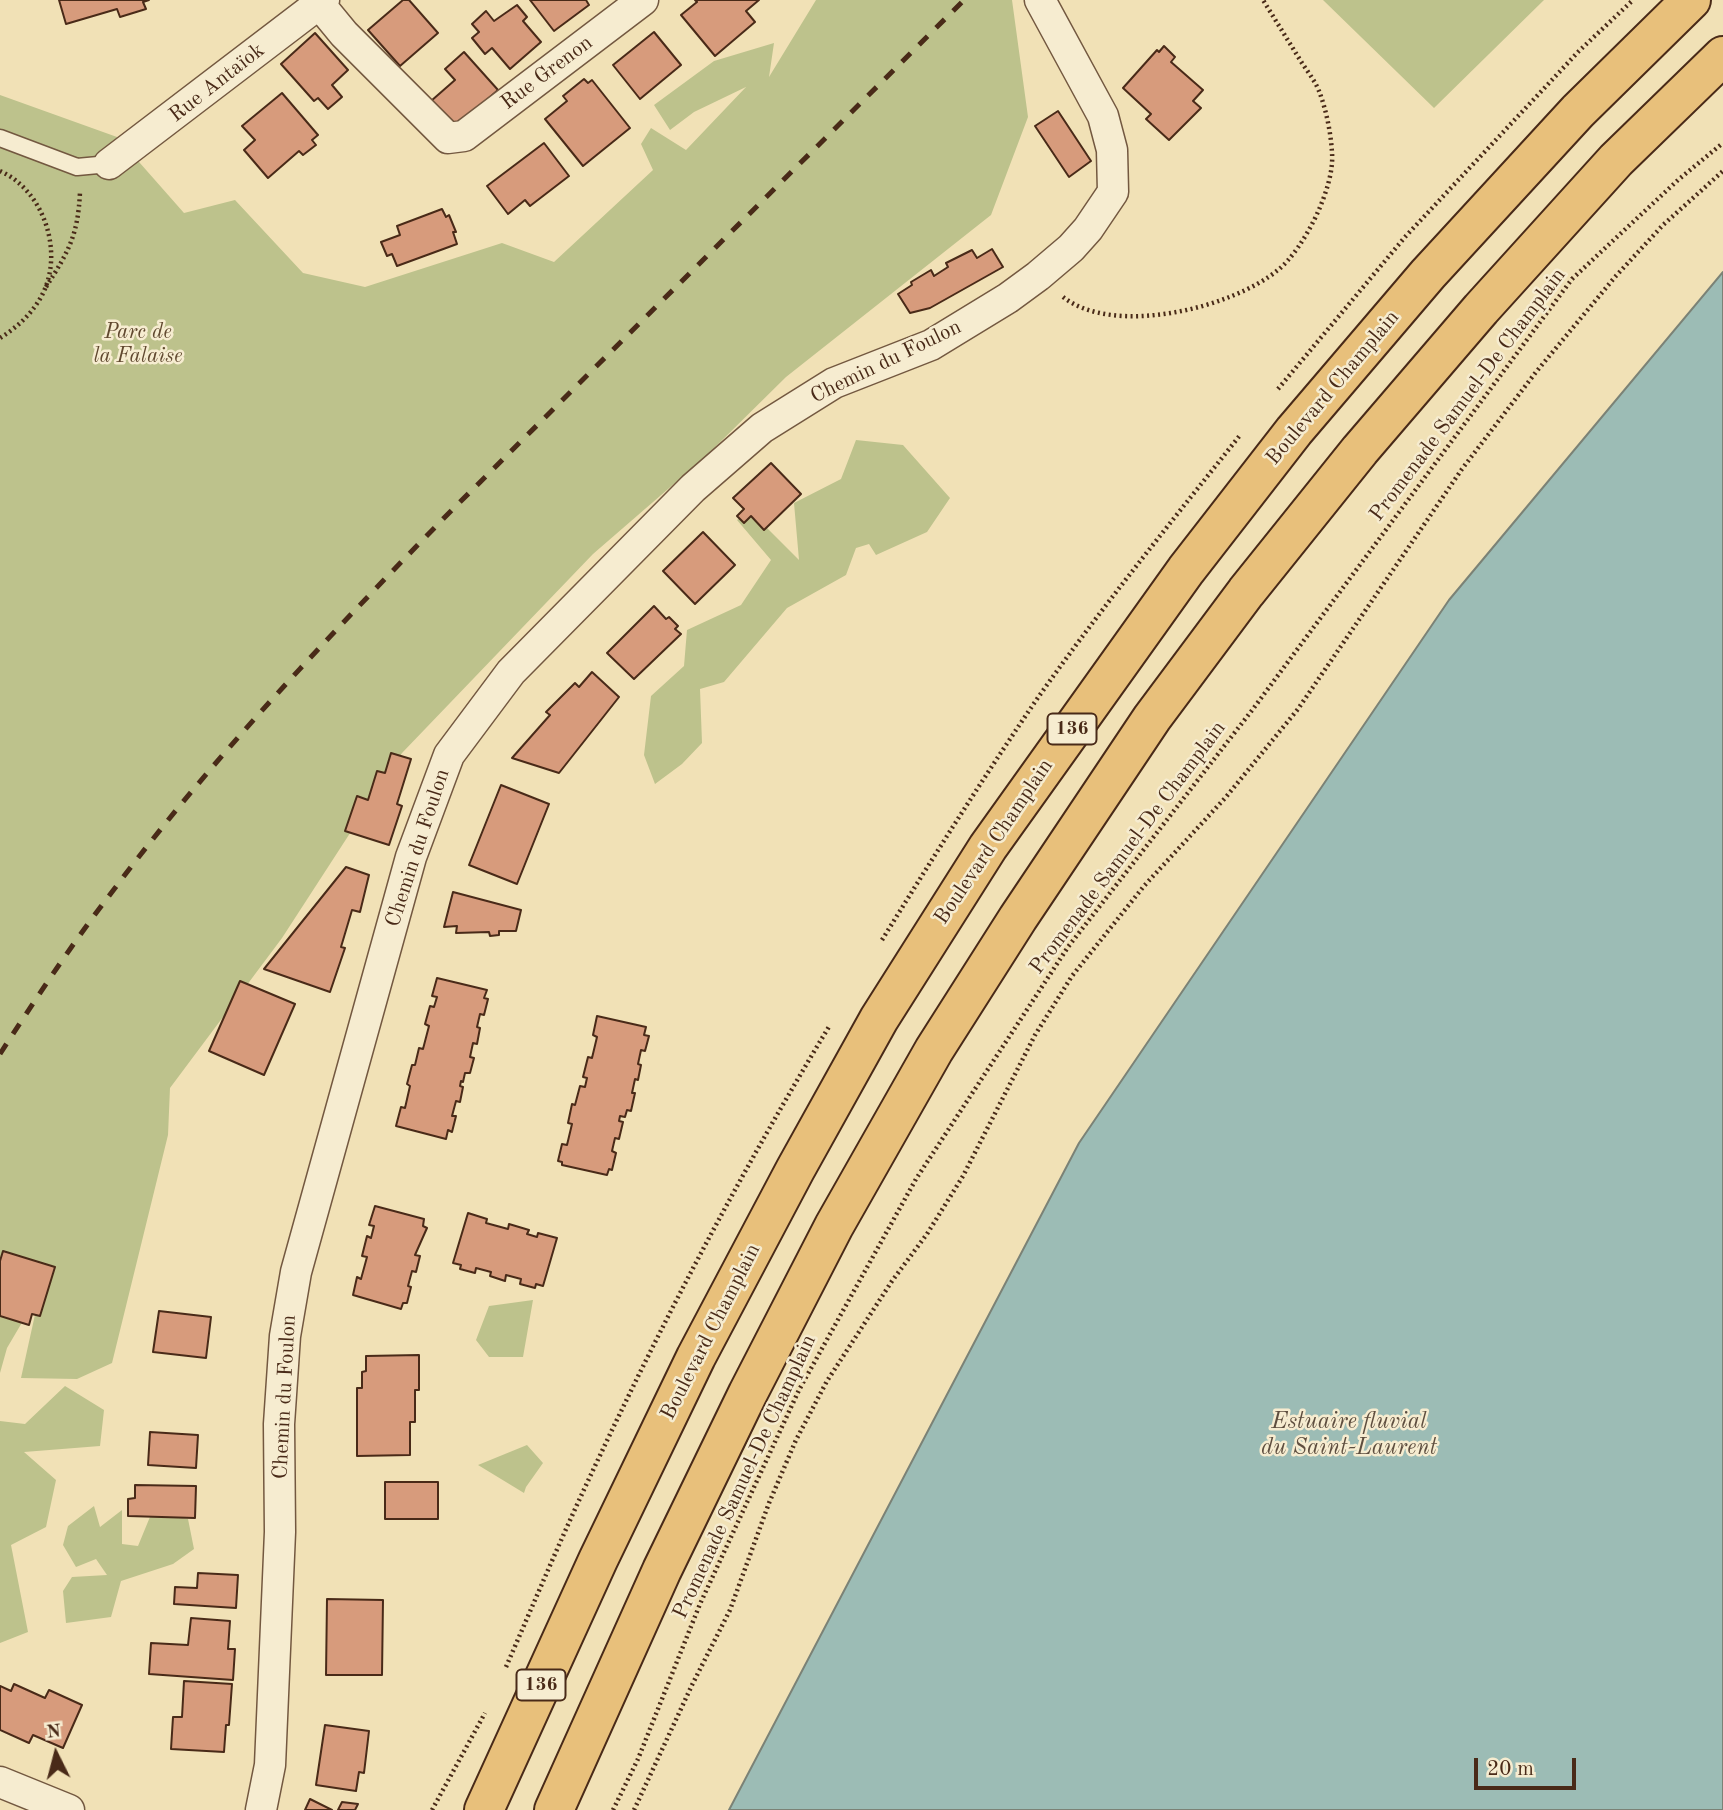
<!DOCTYPE html>
<meta charset="utf-8">
<style>
body{margin:0}
#map{position:relative;width:1723px;height:1810px;overflow:hidden;background:#f1e1b6;font-family:"Old Standard TT",serif}
canvas{display:block}
.north{position:absolute;left:21px;top:1719px;width:70px;height:70px;-webkit-text-stroke:5px #f6ecd0;paint-order:stroke;rotate:354deg;font-size:19px;font-weight:700;line-height:28px;text-align:center;color:#492a18}
.north::after{content:'';display:block;margin:auto;width:24px;height:32px;background:#492a18;clip-path:polygon(50% 0,100% 100%,50% 72%,0 100%)}
.scale{position:absolute;left:1474px;top:1758px;width:102px;height:32px;box-sizing:border-box;border:4px solid #492a18;border-top:0;padding-left:9px;font-size:21px;line-height:24px;white-space:nowrap;color:#492a18;-webkit-text-stroke:5px #f6ecd0;paint-order:stroke}
</style>
<div id="map">
<canvas width="1723" height="1810"></canvas>
<div class="north">N</div>
<div class="scale">20 m</div>
</div>
<script>
const c = document.querySelector('canvas').getContext('2d');
c.lineJoin = 'round';
function fillPath(path, color) { c.fillStyle = color; c.fill(path, 'evenodd'); }
function strokePath(path, color, width, dash) { c.strokeStyle = color; c.lineWidth = width; c.lineCap = dash ? 'butt' : 'round'; c.setLineDash(dash || []); c.stroke(path); }
function drawText(font, color, halo, rows, align = 'center') {
  c.font = font + ' "Old Standard TT",serif'; c.lineWidth = 5; c.setLineDash([]); c.textBaseline = 'middle'; c.strokeStyle = halo; c.fillStyle = color; for (const [text, x, y, turn = 0] of rows) {
    c.save(); c.translate(x, y); c.rotate((+turn || 0) * Math.PI / 180); c.textAlign = isNaN(turn) ? turn : align; if (halo) c.strokeText(text, 0, 0); c.fillText(text, 0, 0); c.restore();
  }
}
fillPath(new Path2D(`
 M816 0H1012L1028 117 991 215 786 377 705 457 593 554 402 753 282 938 170 1088 168 1135 112 1363 77 1379 21 1378 40 1292 7 1348 0 1373V95L117 137 184 213 235 200 303 273 365 287 502 243 554 262 653 170 641 144 651 128 686 150 746 87 694 112 670 130 654 105 714 61 774 43 769 77Z
 M1323 0H1544L1434 108Z
 M856 440 903 445 950 498 927 532 876 555 869 544 856 548 846 575 787 608 724 682 700 689 702 743 682 764 655 784 644 755 651 696 684 666 687 630 741 605 771 560 737 520 749 510 799 560 794 503 841 479Z
 M533 1300 523 1357H489L476 1340 489 1306Z
 M65 1386 104 1410 100 1446 24 1452 56 1480 46 1527 11 1545 28 1632 0 1643V1421L25 1424Z
 M527 1445 543 1463 526 1487 524 1493 478 1465Z
 M94 1506 100 1527 122 1510V1544L138 1546 152 1512 188 1519 194 1549 173 1564 121 1581 111 1617 66 1623 63 1591 72 1577 107 1575 96 1559 76 1567 63 1545 68 1526Z`), '#bdc28c');
const water = new Path2D(`
 M1723 272V1810H729L1079 1143 1449 600Z`);
fillPath(water, '#9cbcb5');
strokePath(water, '#7b8276', 2);
const building = new Path2D(`
 M59 0H149L143 2 146 9 120 17 117 9 66 24Z
 M403 0H409L438 33 400 66 368 30Z
 M530 0H586L589 5 554 31Z
 M695 0H759L746 11 755 22 715 56 681 15 697 2Z
 M517 5 527 17 523 21 541 42 510 69 492 48 485 54 472 38 479 32 472 24 486 11 494 21Z
 M654 32 681 65 640 99 613 65Z
 M315 33 348 70 332 85 342 97 328 109 318 98 314 101 281 64Z
 M1164 46 1175 57 1171 62 1203 90 1193 101 1201 108 1169 140 1146 119 1151 114 1123 88 1157 50 1159 52Z
 M464 52 498 90 455 128 431 101 455 80 445 69Z
 M584 79 588 83 592 80 630 128 583 166 545 119 567 101 563 96Z
 M282 93 318 135 312 140 316 145 303 155 299 151 268 178 244 150 255 140 242 126Z
 M1058 111 1091 161 1069 177 1035 126Z
 M544 143 569 176 530 206 525 200 508 214 487 186Z
 M442 209 446 217 449 215 456 232H453L457 244 397 266 392 254 387 256 381 242 400 235 397 226Z
 M992 249 1003 267 930 308 910 313 898 294 912 285 911 282 931 270 934 276 948 267 946 263 972 250 977 258Z
 M771 463 801 494 764 530 751 516 744 523 737 516 744 509 733 498Z
 M703 532 735 565 695 604 663 571Z
 M654 606 666 619 669 617 678 626 675 629 681 634 634 679 607 653Z
 M592 672 619 697 559 773 512 758 550 715 546 712 575 683 579 687Z
 M391 753 411 759 397 804 402 806 389 845 345 831 357 796 368 800 377 771 385 773Z
 M501 785 549 804 517 884 469 865Z
 M346 867 369 875 360 912 352 910 341 947 345 948 330 992 264 969Z
 M453 892 521 910 516 931H499V935L490 936 489 932 456 933 457 926 444 927Z
 M437 978 487 990 484 998 488 999 484 1015 480 1014 477 1027 480 1028 477 1044 473 1043 470 1057 474 1058 470 1073H465L463 1082 461 1081 460 1086 463 1087 460 1102 456 1101 452 1116H456L452 1132 448 1130 446 1139 396 1126 401 1107 405 1108 410 1086 407 1084 412 1065H415L419 1048 423 1049 429 1026 425 1024 430 1006 434 1007 437 997 432 996Z
 M240 981 295 1004 264 1075 209 1051Z
 M597 1016 646 1027 644 1035 649 1036 645 1051 641 1050 638 1064 641 1065 638 1080 635 1079 632 1093H635L631 1111 627 1110 625 1117 620 1116 619 1121 623 1122 619 1139 615 1138 612 1151 616 1153 612 1170 609 1169 607 1175 562 1165V1162L558 1161 562 1144 567 1145 572 1124 568 1123 572 1104 575 1105 580 1086 585 1087 587 1078 583 1077 588 1057 592 1058 597 1037 593 1035Z
 M375 1206 424 1219 423 1226 427 1228 415 1255 420 1256 416 1272 412 1271 408 1286 411 1287 407 1303H403L401 1309 353 1295 357 1277 361 1279 367 1257 362 1256 367 1236 371 1238 374 1226 369 1225Z
 M468 1213 487 1219 486 1223 508 1229 509 1224 529 1230 527 1234 537 1237 538 1233 557 1238 543 1286 536 1284 535 1288 520 1284 521 1279 506 1275 505 1281 490 1276 491 1272 476 1268 475 1273 460 1269 461 1265 453 1263Z
 M3 1251 55 1267 40 1316 32 1314 29 1325 0 1316V1261Z
 M159 1311 211 1317 206 1358 153 1352Z
 M419 1355V1390H415V1422H410V1455L357 1456V1388H362V1372L366 1371V1356Z
 M150 1432 198 1435 196 1468 148 1465Z
 M385 1482H438V1519H385Z
 M135 1485 196 1486 195 1518 128 1516V1499L135 1498Z
 M198 1573 238 1575 236 1608 174 1604 175 1587 197 1588Z
 M327 1599 383 1600 382 1675H326Z
 M191 1618 230 1621 228 1649H235L233 1680 149 1674 151 1643 188 1645Z
 M184 1681 232 1684 229 1725H226L224 1752 171 1749 173 1717H182Z
 M14 1684 45 1698 49 1690 82 1705 63 1748 33 1735 29 1743 0 1730V1686L11 1691Z
 M325 1725 369 1731 364 1773 359 1772 356 1791 316 1785Z
 M310 1799 332 1810H305Z
 M342 1802 358 1804 355 1810H338Z`);
fillPath(building, '#d79b7c');
strokePath(building, '#492a18', 2);
const lane = new Path2D(`
 M0 138 77 167 109 164`);
const street = new Path2D(`
 M316 0 344 34 448 138 464 136 643 0
 M109 164 324 0
 M0 1782 69 1810
 M261 1810 270 1765 280 1532 279 1424 285 1336 296 1272 411 857 449 755 511 672 693 488 762 428 834 383 931 345 1008 298 1038 276 1071 248 1088 229 1113 192 1112 150 1103 116 1040 0`);
const primary = new Path2D(`
 M484 1810 598 1560 696 1357 795 1170 879 1019 988 847 1186 570 1294 431 1428 274 1578 111 1691 0
 M554 1810 662 1570 748 1393 834 1226 934 1050 1018 918 1152 718 1246 592 1360 450 1481 309 1616 160 1723 56`);
strokePath(lane, '#735840', 19);
strokePath(street, '#735840', 33);
strokePath(primary, '#492a18', 42);
strokePath(new Path2D(`
 M0 171C43 190 63 249 44 291 35 311 18 327 0 338
 M46 287C69 251 78 235 80 192
 M1063 297C1114 337 1232 308 1278 270 1304 249 1335 187 1332 153 1331 133 1326 109 1319 91 1315 81 1308 72 1302 63 1289 42 1276 21 1263 0
 M1278 389 1405 237 1579 51 1633 0
 M882 940C932 859 983 778 1037 699 1101 608 1172 521 1241 434
 M506 1667C533 1605 559 1543 588 1481 660 1326 741 1172 830 1025
 M432 1810 485 1713
 M613 1810 638 1759 700 1604 799 1390 916 1179 1068 947 1253 709 1572 279 1678 180 1723 143
 M634 1810 692 1685 730 1610 769 1503 796 1440 827 1381 892 1281 927 1234 963 1176 1035 1035 1072 976 1144 886 1226 797 1298 709 1462 469 1536 372 1615 277 1663 225 1723 171`), '#492a18', 4.5, [2, 3.5]);
strokePath(lane, '#f6ecd0', 16);
strokePath(street, '#f6ecd0', 30);
strokePath(primary, '#e8c07b', 38);
strokePath(new Path2D(`
 M0 1054C36 998 74 941 115 888 214 756 329 636 444 518L964 0`), '#492a18', 5, [12, 12]);
for (const [x, y, w] of [
 [1072,729,49],
 [541,1685,49]
]) { const box = new Path2D(); box.roundRect(x - w / 2, y - 15.5, w, 31, 5); c.fillStyle = '#f6ecd0'; c.fill(box); strokePath(box, '#492a18', 2); }
drawText('bold 19px', '#492a18', null, [
 ["136",1072,729],
 ["136",541,1685]
]);
drawText('21px', '#492a18', '#f6ecd0', [
 ["Rue Grenon",547,73,-37],
 ["Rue Antaïok",217,83,-38],
 ["Chemin du Foulon",886,362,-26],
 ["Boulevard Champlain",1333,388,-50],
 ["Promenade Samuel-De Champlain",1468,395,-53],
 ["Boulevard Champlain",994,842,-56],
 ["Chemin du Foulon",418,848,-72],
 ["Promenade Samuel-De Champlain",1128,848,-53],
 ["Boulevard Champlain",711,1332,-63],
 ["Chemin du Foulon",285,1397,-87],
 ["Promenade Samuel-De Champlain",745,1477,-65]
]);
drawText('italic 21px', '#60482f', '#f6ecd0', [
 ["Parc de",138,332],
 ["la Falaise",138,356]
]);
drawText('italic 23px', '#5e4e3f', '#f6ecd0', [
 ["Estuaire fluvial",1349,1422],
 ["du Saint-Laurent",1349,1448]
]);
</script>
